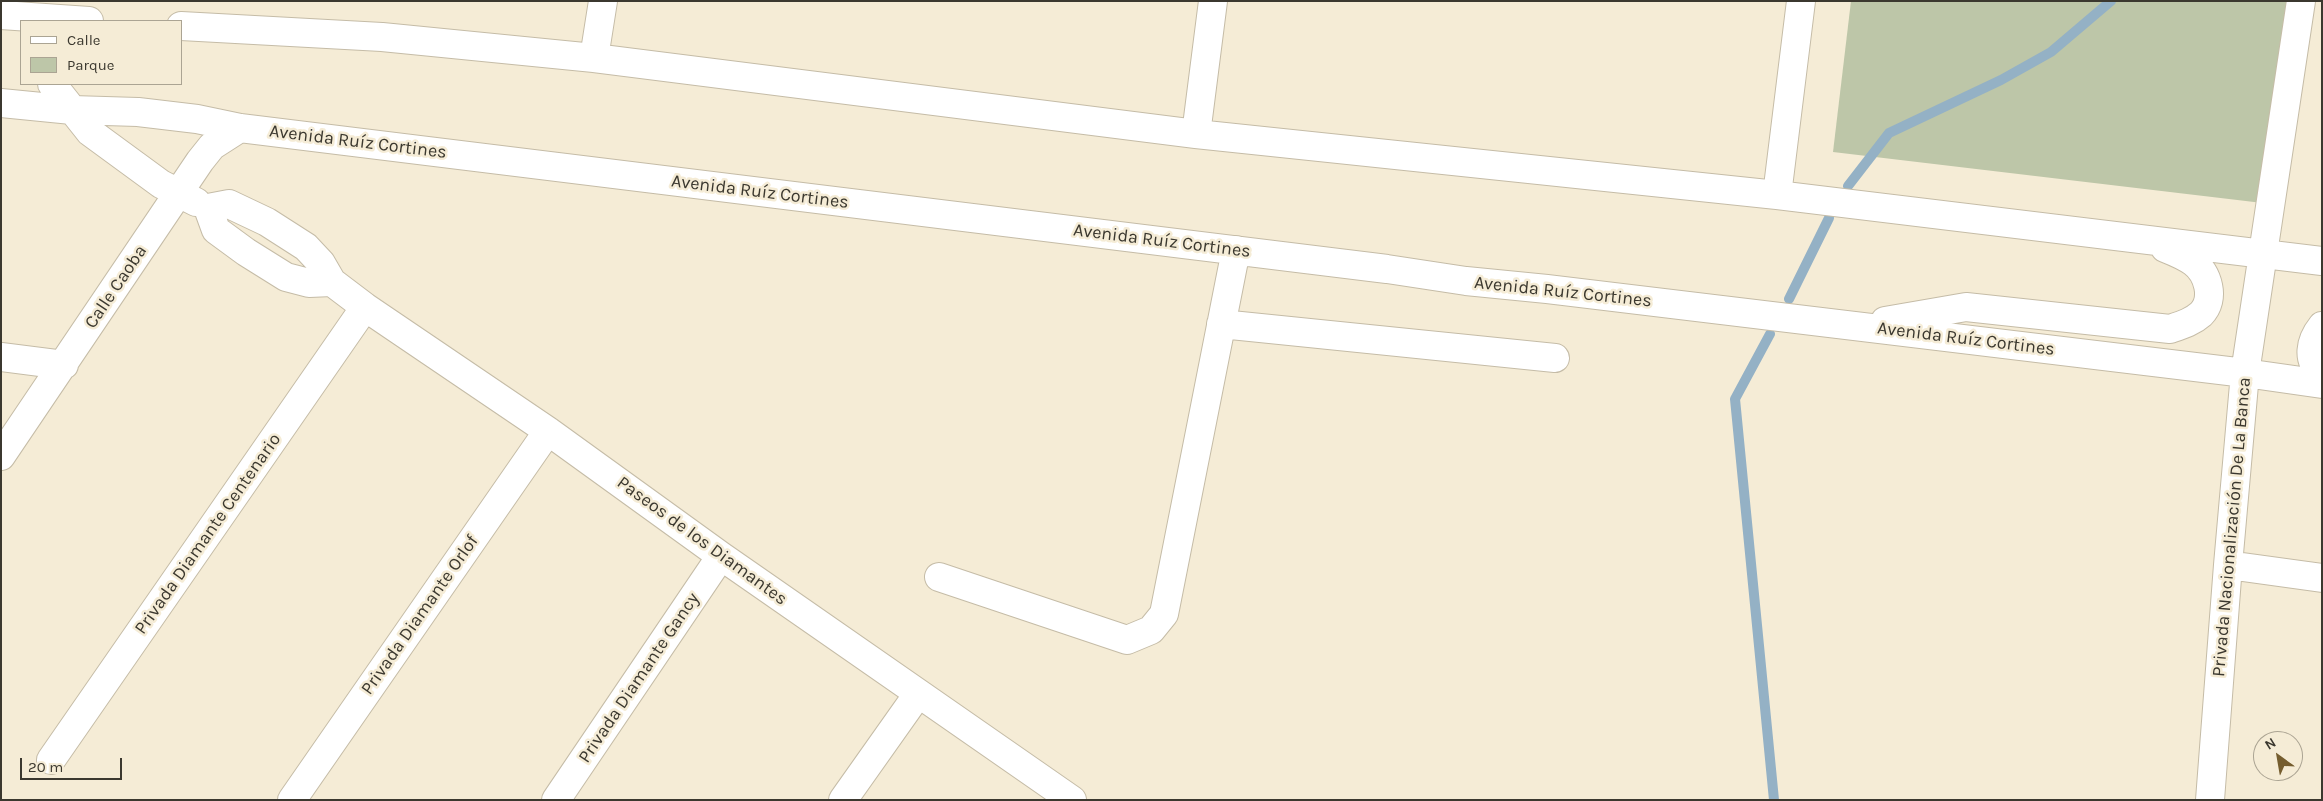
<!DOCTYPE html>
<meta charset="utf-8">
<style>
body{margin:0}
#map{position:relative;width:2323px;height:801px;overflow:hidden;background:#f5ecd6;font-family:Karla,sans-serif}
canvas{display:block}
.frame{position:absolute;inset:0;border:2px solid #3b382f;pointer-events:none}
.legend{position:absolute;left:20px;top:20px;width:162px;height:65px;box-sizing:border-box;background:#f5ecd6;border:1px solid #aba493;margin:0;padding:6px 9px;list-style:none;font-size:15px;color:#3b382f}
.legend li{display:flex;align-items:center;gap:10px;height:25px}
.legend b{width:25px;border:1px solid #aba493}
.north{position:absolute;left:2253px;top:731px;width:50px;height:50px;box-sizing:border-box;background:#f5ecd6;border:1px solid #aba493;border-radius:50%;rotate:328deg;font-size:14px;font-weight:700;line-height:20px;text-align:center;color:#3b382f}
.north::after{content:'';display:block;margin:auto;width:18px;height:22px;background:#755d2e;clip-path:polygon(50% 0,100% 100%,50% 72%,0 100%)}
.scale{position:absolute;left:20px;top:758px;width:102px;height:22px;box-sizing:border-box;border:2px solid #3b382f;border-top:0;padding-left:6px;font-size:15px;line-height:18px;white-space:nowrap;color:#3b382f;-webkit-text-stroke:4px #f5ecd6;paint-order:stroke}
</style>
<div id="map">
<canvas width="2323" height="801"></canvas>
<div class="frame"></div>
<ul class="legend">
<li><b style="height:6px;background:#fff"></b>Calle</li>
<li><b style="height:14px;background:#bdc6a8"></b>Parque</li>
</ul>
<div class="north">N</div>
<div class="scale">20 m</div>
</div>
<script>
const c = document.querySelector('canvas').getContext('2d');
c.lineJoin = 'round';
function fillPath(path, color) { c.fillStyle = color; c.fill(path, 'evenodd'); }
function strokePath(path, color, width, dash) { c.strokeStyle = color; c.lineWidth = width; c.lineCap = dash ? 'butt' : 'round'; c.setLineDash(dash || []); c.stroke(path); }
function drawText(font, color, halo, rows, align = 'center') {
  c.font = font + ' Karla,sans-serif'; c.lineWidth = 5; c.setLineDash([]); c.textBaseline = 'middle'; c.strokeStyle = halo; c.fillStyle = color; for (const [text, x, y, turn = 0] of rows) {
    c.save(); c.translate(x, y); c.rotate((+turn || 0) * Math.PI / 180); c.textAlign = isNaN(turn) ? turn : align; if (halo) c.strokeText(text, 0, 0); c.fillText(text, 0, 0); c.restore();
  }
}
fillPath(new Path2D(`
 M1851 1H2296L2271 204 1833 152Z`), '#bdc6a8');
strokePath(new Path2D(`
 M1848 186 1889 133 2001 80 2051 52 2111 1
 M1789 299 1829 218
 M1770 334 1735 399 1774 800`), '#94b1c5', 10);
const minor = new Path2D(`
 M1 15 89 21
 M181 26 382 37 594 58 1196 134 1777 195 2322 261
 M594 58 603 1
 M52 84 90 132 161 184 196 202
 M1 103 72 110 138 112 197 119 240 128 1387 269 1466 281 1547 289 2245 373 2322 384
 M1196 134 1213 1
 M1777 195 1801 1
 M208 208 229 204 267 222 306 247 321 263 332 282 365 307 548 431 721 556 1072 800
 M208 208 216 230 246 252 286 277 309 283 332 282
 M1885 321 1966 307 2170 329C2182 325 2192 322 2201 314 2216 299 2208 273 2193 262 2185 256 2175 252 2165 248
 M1221 324 1555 358
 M2322 326C2310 341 2306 360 2322 373
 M1 357 64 365
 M1 456 200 161 212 146 240 128
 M2228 565 2322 578
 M939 577 1127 640 1151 630 1164 614 1236 250
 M51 760 365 307
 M292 800 548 431
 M556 800 721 556
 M843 800 918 694
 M2210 800 2228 565 2245 373 2301 1`);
strokePath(minor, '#c5bca7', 30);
strokePath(minor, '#fff', 28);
drawText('18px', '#3b382f', '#f5ecd6', [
 ["Avenida Ruíz Cortines",358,142,7],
 ["Avenida Ruíz Cortines",760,192,7],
 ["Avenida Ruíz Cortines",1162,241,7],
 ["Calle Caoba",116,287,-56],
 ["Avenida Ruíz Cortines",1563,292,6],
 ["Avenida Ruíz Cortines",1966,339,7],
 ["Privada Nacionalización De La Banca",2232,527,-85],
 ["Privada Diamante Centenario",208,534,-55],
 ["Paseos de los Diamantes",702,541,36],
 ["Privada Diamante Orlof",420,615,-55],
 ["Privada Diamante Gancy",639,678,-56]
]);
</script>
